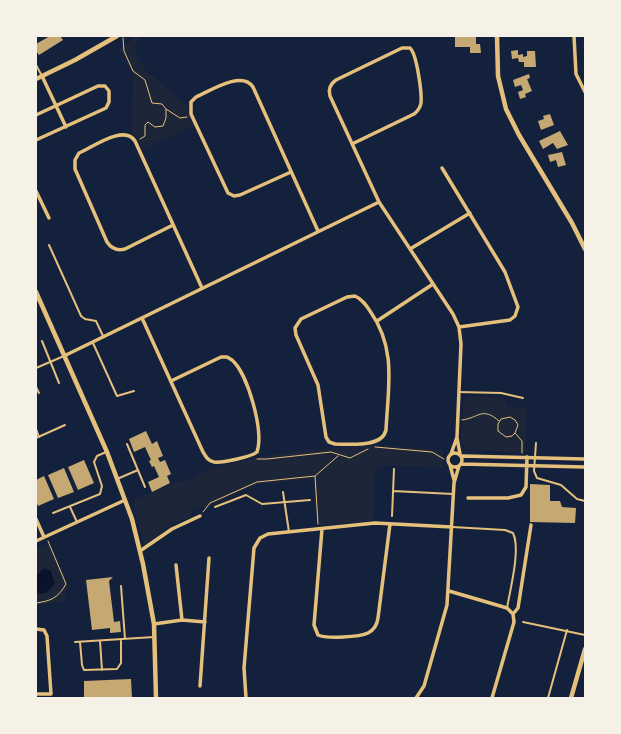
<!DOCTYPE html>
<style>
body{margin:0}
#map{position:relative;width:621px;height:734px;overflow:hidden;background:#14213d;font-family:Karla,sans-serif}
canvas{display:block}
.frame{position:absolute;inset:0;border:37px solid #f6f1e7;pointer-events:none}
</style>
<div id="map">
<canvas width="621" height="734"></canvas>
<div class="frame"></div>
</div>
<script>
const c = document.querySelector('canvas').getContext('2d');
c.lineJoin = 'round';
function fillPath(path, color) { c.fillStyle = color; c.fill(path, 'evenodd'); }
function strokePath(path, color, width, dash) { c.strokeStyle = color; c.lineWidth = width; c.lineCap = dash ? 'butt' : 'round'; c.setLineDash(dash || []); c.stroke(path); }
fillPath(new Path2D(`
 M136 36H140L134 49 145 70 187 106 188 113 194 126 143 149 136 135H132L133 75 122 53 117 51Z
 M468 396 503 397 507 407 527 408 525 453 465 449 461 440 464 401Z
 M372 445 443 450 442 468 380 465 375 469 373 521 317 526 313 481 309 479 257 484 209 507 193 508 191 516 167 527 160 535 144 546 135 512 134 500 179 481 182 483C192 478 203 471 215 468 265 453 320 448 372 445Z
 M50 544 68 585 64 602 36 605V550Z`), '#1d2539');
fillPath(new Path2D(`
 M45 568 51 571 55 584 46 593 36 594V575Z`), '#0b132b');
fillPath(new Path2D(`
 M50 36H60L63 40 39 55 36 51V44Z
 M455 37H476V44H480L481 53H470V47H455Z
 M518 50V55L523 54V57L527 56V51H535L536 67H524V62H519L518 58 512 59 511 51Z
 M529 74 530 78 527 79 532 91 525 94 526 97 520 99 518 92 523 90 521 85 515 87 513 80Z
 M550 114 554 125 541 130 538 121 544 119 543 116Z
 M560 131 568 145 557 149 553 143 543 149 539 141Z
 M562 152 566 165 558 167 556 160 550 162 548 155Z
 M146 431 152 444 157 441 163 456 158 458 160 462 165 460 171 474 167 476 170 483 152 492 148 482 159 477 154 466 152 467 149 461 151 460 145 447 134 452 129 439Z
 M84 460 94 483 78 490 68 467Z
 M64 468 74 492 58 498 48 475Z
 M44 476 54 499 38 506 36 501V480Z
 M530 484 550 485V501H560L562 507 576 508 575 523 530 522Z
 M113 577 109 581 114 622 120 621 121 632 110 633V628L92 630 86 580Z
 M131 679 132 698H84V681Z`), '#c6a872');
strokePath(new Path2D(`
 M123 38 124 51 133 71 145 80 152 103 162 104 166 109
 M140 139 145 136V125L148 122 155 127 163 126 166 118V109L180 118 187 117
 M462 420C479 418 482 406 499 421
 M515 433 518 425 515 420 510 417 501 419 498 424V431L506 437 512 436 515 433 522 441V453
 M375 447 432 452 444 459
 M257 459H267L331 452 350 458 368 449
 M203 512 210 503 257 482 315 476
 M318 524 315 476 338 456
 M36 603C51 601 58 598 66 584L48 541`), '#e5c07b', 1);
strokePath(new Path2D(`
 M36 65 42 76
 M49 245 81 316 85 319 96 321 103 336
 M42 341 59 383
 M93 343 117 396 134 391
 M36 368 64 356
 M36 387 39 393
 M459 392 501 393 523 398
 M36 429 39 437
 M36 438 65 425
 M536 443 534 471 537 478 561 485 577 499 585 501
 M127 444 145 487
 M117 479 138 470
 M393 491 453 494
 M283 492 289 532
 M70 507 77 522
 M215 507 246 495 262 504 310 500
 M53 513 100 494 102 486 94 462 97 456 106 452
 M392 516 394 469
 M452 527 505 530 513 533C521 549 510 590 507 608
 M121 586 125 639
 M523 622 585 635
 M100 641 102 670
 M75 642 154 637
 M80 642 82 665 84 670 117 669 121 663V639
 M548 698 567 630`), '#e5c07b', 2);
strokePath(new Path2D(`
 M574 36 576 74 585 92
 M42 76 66 127
 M36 115 98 86H105L109 91V102L106 108 36 140
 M352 144 414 114C418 111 420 108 421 103 422 94 417 54 410 48H402L336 80C330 84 328 89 330 96L379 202 453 314 459 327 461 344 457 437 451 454
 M442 168 505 272 518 307 515 316 510 320 459 327
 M291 172 240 195 234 196 228 193 191 114V102L196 97C210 91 242 70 253 87L318 231
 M36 191 49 218
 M173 225 125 249C117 251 111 248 107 242L75 169V160L79 153C93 147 124 124 135 141L202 288
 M410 249 470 213
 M355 296C362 299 366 305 370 311 397 349 388 387 386 430 382 448 350 444 335 444L329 442 326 437 318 385 296 335 295 328 301 319 347 297Z
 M142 318 203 452C206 457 208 461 214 462 222 463 251 457 257 452 264 431 248 374 232 360L227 357H221L171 381
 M377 321 433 284
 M64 356 379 202
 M457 438 460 454
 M448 460a7 7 0 1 1 14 0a7 7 0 1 1-14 0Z
 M462 456 585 459
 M461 464 585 467
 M450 465 454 480
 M468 498H508L521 495 526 487 527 457
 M36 519 44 537
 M322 529 314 625 318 635C326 639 360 637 368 633 374 630 377 625 378 618L390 524
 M36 541 125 500
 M140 551 172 529 200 516
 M176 565 182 620
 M449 591 507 608 513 614 514 622 492 698
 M513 614 518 608 531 525
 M154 624 182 620 205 622
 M36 629 44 630 47 636 51 694H36
 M200 686 209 558
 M246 698 244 668 254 548 260 538 268 534 375 523 452 527
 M416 698 424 686 447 605 454 483 459 466`), '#e5c07b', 3.5);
strokePath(new Path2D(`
 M497 36 498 76 506 109 519 135 572 223 585 249
 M36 79 75 60 117 36
 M36 292 107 452 132 519 143 564 154 624 156 698
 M571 698 585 649`), '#e5c07b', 4.5);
</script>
